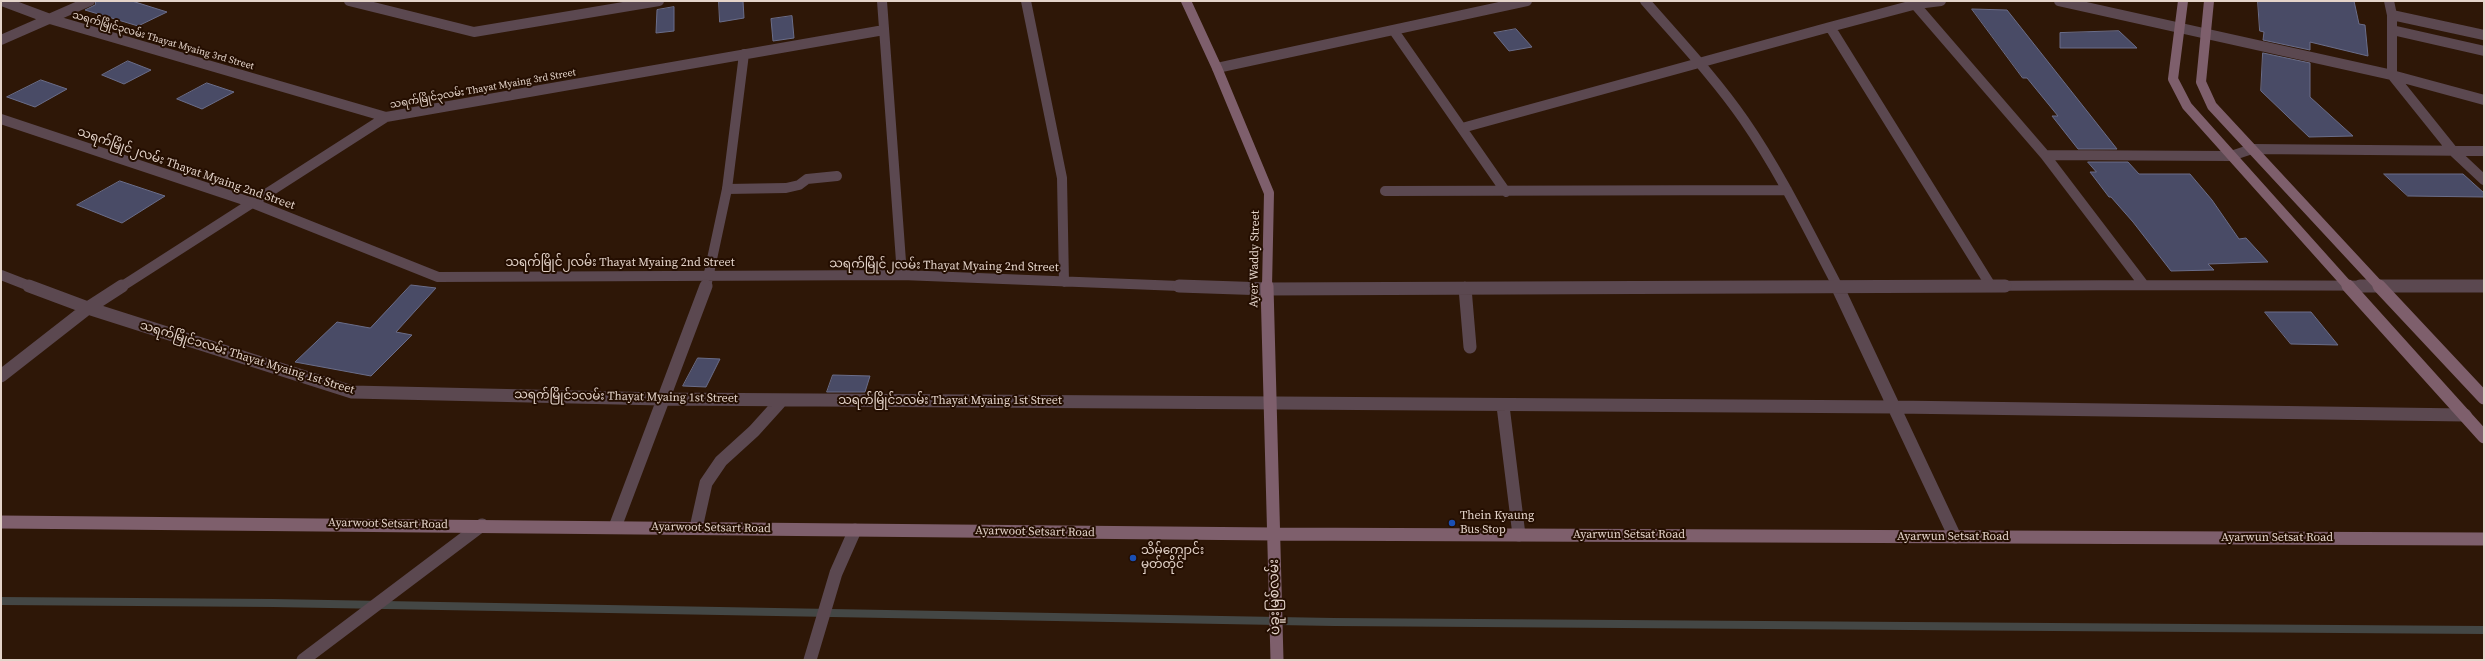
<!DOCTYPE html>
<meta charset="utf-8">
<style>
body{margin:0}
#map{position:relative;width:2485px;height:661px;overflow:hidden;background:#2e1707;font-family:"Source Serif 4",serif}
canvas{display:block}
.frame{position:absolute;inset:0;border:2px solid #e4d4ca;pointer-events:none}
</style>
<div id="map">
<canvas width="2485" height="661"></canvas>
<div class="frame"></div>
</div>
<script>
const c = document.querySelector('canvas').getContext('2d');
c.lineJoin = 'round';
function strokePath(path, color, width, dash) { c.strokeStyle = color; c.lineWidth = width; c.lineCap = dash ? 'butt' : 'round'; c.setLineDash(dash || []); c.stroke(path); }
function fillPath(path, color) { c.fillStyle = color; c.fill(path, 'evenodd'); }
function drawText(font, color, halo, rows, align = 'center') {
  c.font = font + ' "Source Serif 4","Noto Sans Myanmar",serif'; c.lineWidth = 4; c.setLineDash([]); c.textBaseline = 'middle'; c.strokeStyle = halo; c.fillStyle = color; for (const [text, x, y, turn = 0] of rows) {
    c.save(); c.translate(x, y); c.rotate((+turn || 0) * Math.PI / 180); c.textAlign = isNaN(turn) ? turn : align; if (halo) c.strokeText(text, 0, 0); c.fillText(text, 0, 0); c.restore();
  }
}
strokePath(new Path2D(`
 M1 601 273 603 1334 622 2484 630`), '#444745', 8);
const building = new Path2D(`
 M96 1H132L167 12 138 26 85 10 95 5Z
 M719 1H743L744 18 720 22Z
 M2258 1H2354L2359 24 2365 25 2368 56 2310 42V50L2263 40 2264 32 2260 31Z
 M674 7V31L656 33 657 10Z
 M1972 9 2007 10 2117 149H2078L2052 116H2058L2027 78H2023Z
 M792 16 794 38 773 41 771 19Z
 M1516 29 1532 47 1509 51 1494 33Z
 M2119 31 2137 48H2060V33Z
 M2263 53 2310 63V97L2353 136 2309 137 2261 91Z
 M128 61 151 70 124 84 102 75Z
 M41 80 67 89 35 107 7 97Z
 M207 83 234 92 202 109 177 99Z
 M2088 162H2128L2139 174H2190L2212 200 2239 239 2246 238 2268 262 2208 264 2214 270 2171 271 2133 222 2111 197H2109L2090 172H2096Z
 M2384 174H2463L2484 193V197L2408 196Z
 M120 181 165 196 122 223 77 205Z
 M411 285 436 288 396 332 412 335 371 376 295 362 337 322 370 328Z
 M2265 312H2311L2338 345 2291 344Z
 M698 358 720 359 706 387 683 386Z
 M833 375 870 376 865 392H827Z`);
fillPath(building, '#494b66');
strokePath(building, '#6a6d89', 1);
strokePath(new Path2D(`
 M727 189 786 188 799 185 807 179 837 176`), '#5b4850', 10);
strokePath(new Path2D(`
 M303 660 482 525
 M810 660 836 573 855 530`), '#5b4850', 13);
strokePath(new Path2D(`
 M2 1 50 19 386 117 884 30
 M349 1 474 32 659 1
 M882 1 902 275
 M1026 1 1062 178 1064 282
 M1645 1C1679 40 1715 78 1744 120 1780 172 1808 230 1838 287
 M1912 1 2045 155 2144 285 2484 286
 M2059 1 2392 75 2484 100
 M2389 1 2392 15V75L2453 151 2484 180
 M2392 15 2484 35
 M1830 27 1991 286
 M2392 30 2484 51
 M1394 31 1506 192
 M1 40 90 1
 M1217 68 1527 1
 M1 119 250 202 438 277 902 275 1205 287
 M1462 128 1830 27 1917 4 1941 1
 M2045 155 2231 156 2252 149 2484 151
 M1385 191 1787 190
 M1 275 32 287
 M121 287 386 117
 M706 287 727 189 744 54
 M1785 287 2144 285`), '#5b4850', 10);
strokePath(new Path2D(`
 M29 286 88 308 352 392 662 399 1896 407 2465 415
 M1179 286 1267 289 2005 286
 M1837 286 1955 537
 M2360 286H2484
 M1465 288 1470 347
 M1 376 88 308 122 286
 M1503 406 1519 535
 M615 527 706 286
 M696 528 706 483 721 461 754 431 782 400`), '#5b4850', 13);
strokePath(new Path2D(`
 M1186 1 1217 68 1269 193 1267 287
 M2183 1 2173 79 2187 106 2349 287
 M2209 1 2201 82 2212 106 2380 287`), '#7e5f6c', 10);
strokePath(new Path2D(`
 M1267 286 1277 660
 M2348 286 2484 437
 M2379 286 2484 398
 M1 522 1274 534 2484 539`), '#7e5f6c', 13);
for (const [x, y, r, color] of [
 [1452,523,4,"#1a4fb4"],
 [1133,558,4,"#1a4fb4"]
]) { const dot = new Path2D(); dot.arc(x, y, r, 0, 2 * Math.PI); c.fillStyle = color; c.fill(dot); strokePath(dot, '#240e01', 1.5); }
drawText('10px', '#e4d4ca', '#240e01', [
 ["သရက်မြိုင်၃လမ်း Thayat Myaing 3rd Street",163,41,16],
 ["သရက်မြိုင်၃လမ်း Thayat Myaing 3rd Street",483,89,-10]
]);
drawText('12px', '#e4d4ca', '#240e01', [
 ["သရက်မြိုင်၂လမ်း Thayat Myaing 2nd Street",186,169,19],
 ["Ayer Waddy Street",1255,259,-89],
 ["သရက်မြိုင်၂လမ်း Thayat Myaing 2nd Street",620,263],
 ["သရက်မြိုင်၂လမ်း Thayat Myaing 2nd Street",944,266,1],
 ["သရက်မြိုင်၁လမ်း Thayat Myaing 1st Street",247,358,17],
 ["သရက်မြိုင်၁လမ်း Thayat Myaing 1st Street",626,397,1],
 ["သရက်မြိုင်၁လမ်း Thayat Myaing 1st Street",950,401],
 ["Ayarwoot Setsart Road",388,524,1],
 ["Ayarwoot Setsart Road",711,528,1],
 ["Ayarwoot Setsart Road",1035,532,1],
 ["Ayarwun Setsat Road",1629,535],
 ["Ayarwun Setsat Road",1953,537],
 ["Ayarwun Setsat Road",2277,538]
]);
drawText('12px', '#e4d4ca', '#240e01', [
 ["Thein Kyaung",1460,516],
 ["Bus Stop",1460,530],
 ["သိမ်ကျောင်း",1141,551],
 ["မှတ်တိုင်",1141,565]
], 'left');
drawText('14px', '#e4d4ca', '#240e01', [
 ["ပဲခူးမြစ်လမ်း",1275,597,-91]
]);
</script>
